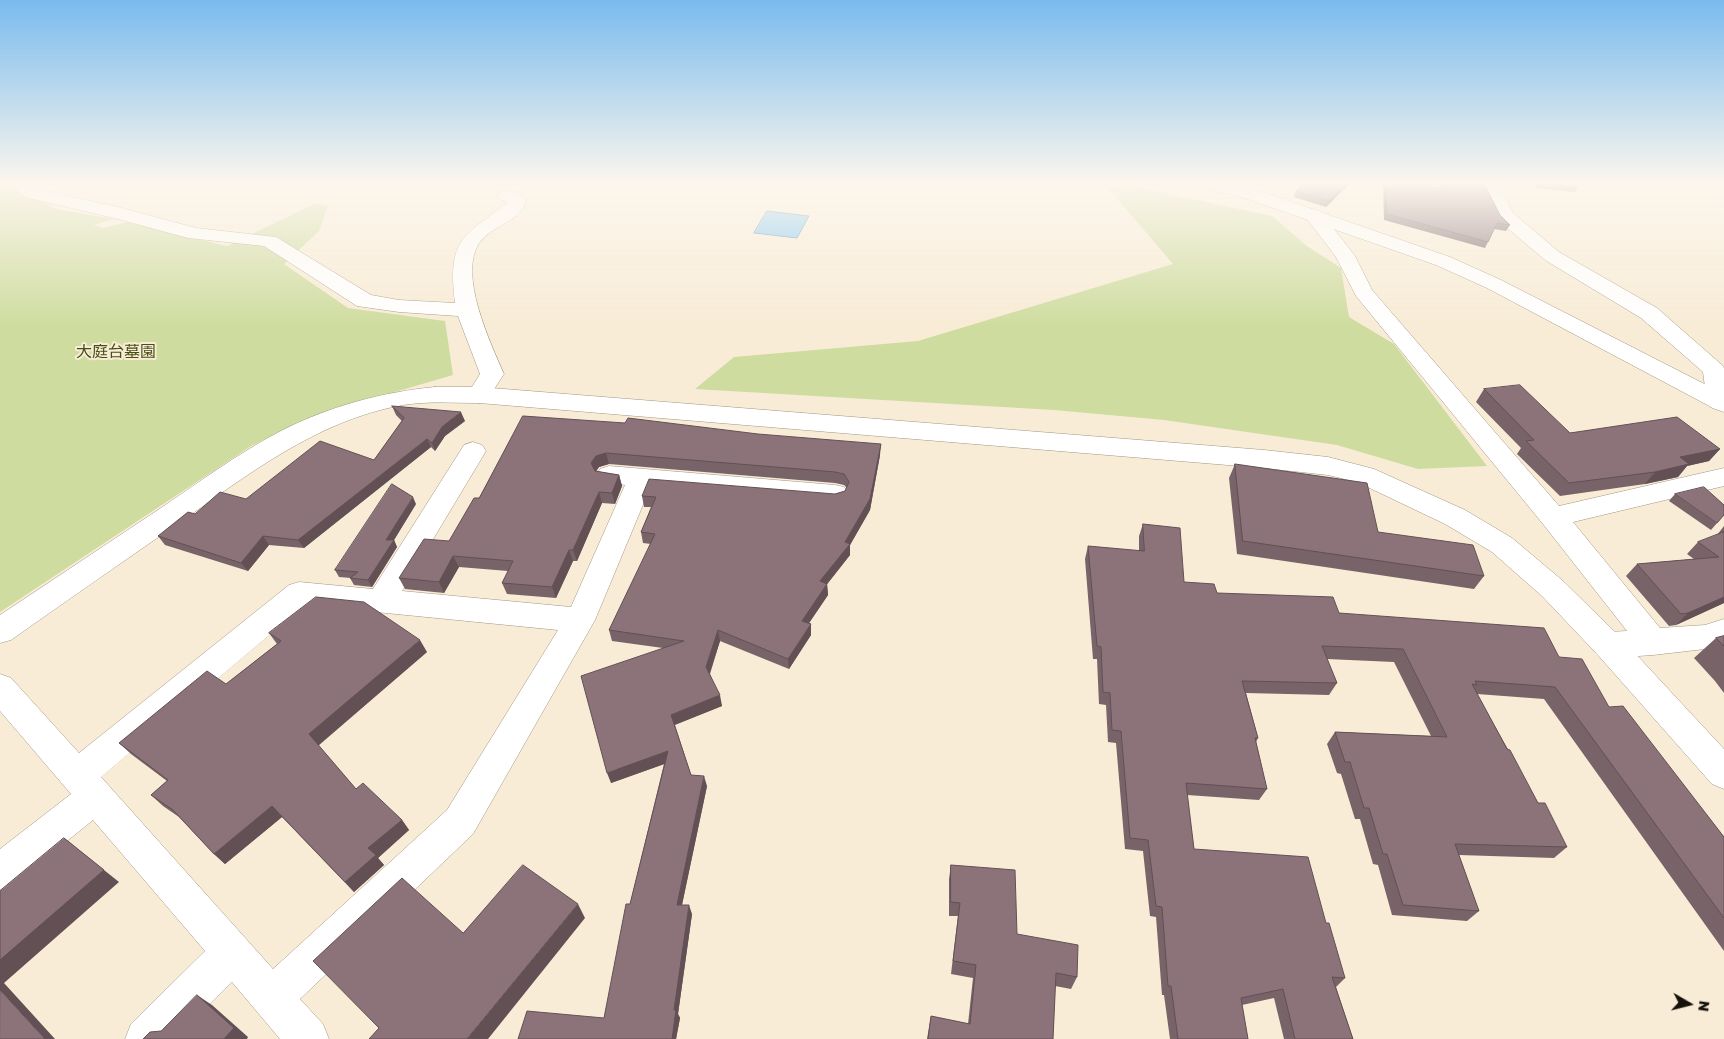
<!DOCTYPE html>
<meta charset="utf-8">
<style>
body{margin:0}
#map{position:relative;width:1724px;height:1039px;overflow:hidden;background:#f8ecd6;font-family:"Golos Text",sans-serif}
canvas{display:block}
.north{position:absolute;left:1664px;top:979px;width:50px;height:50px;-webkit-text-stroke:4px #f8ecd6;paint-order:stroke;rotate:98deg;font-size:14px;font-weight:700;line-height:20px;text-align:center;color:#16120b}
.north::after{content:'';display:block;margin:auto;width:18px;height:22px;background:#16120b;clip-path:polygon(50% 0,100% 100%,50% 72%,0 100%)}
</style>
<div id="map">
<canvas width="1724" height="1039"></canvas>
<div class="north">N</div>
</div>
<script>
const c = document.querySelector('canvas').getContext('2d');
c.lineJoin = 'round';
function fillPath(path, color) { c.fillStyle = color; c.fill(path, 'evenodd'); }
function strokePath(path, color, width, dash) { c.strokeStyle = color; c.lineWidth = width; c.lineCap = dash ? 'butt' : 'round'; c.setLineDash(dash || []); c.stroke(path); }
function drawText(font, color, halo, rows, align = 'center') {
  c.font = font + ' "Golos Text","Noto Sans JP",sans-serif'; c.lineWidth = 4; c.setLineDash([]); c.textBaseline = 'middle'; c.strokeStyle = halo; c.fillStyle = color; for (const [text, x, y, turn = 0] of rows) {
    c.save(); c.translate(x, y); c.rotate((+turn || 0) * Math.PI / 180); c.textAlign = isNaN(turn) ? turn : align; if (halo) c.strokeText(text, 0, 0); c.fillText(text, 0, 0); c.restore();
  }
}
fillPath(new Path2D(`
 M0 182H10L56 209 113 219 94 225 103 228 127 222 227 246 316 203 328 206 319 231 284 264 348 308 445 321 453 375 316 415 251 446 0 612Z
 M1132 186 1272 216 1307 246 1341 268 1349 317 1394 344 1487 466 1418 469 1337 445 1164 420 1054 410 695 389 734 357 918 341 1173 264 1108 188Z`), '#cedc9f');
const water = new Path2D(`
 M767 211 809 216 797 238 754 233Z`);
fillPath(water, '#74c5f6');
strokePath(water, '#588fb0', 1);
const minor = new Path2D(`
 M8 182H28L37 189 122 208 196 228 276 237 371 295 399 300 455 303C448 241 460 238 506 204L507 202 500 199 497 195 500 191C509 189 521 192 526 200L524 207C514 223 491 227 480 242 457 273 491 344 504 374L487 400 479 403 471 400 467 395 480 374 458 316 399 312 357 306 264 246 188 238 118 219 25 197Z
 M1479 182H1497L1513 213 1559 252 1657 308 1722 365 1724 368V408L1719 410 1710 407 1707 402 1703 372 1641 318 1545 260 1498 220Z
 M1313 209 1320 211 1355 256 1372 290 1559 506 1724 468V486L1573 522 1660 628 1705 625 1724 619V643L1705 649 1653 655 1608 658 1597 654 1592 645 1597 636 1608 632 1627 631 1543 524 1356 296 1336 257 1304 215 1306 211Z
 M473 442 482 445 486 451 402 591 571 607 625 485 600 481 596 475 600 469 609 466 835 485 844 487 848 494 844 501 835 503 650 488 595 620 473 834 300 999 323 1024 329 1039H280L232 982 175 1039H125L131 1024 205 951 93 820 13 885 0 890V849L71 794 0 711V674L11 678 79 753 289 585 299 582 373 589 464 445ZM305 605 558 630 447 810 273 969 101 777Z`);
const tertiary = new Path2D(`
 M1190 182H1222L1257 190 1450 257 1501 280 1724 394V412L1715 409 1487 288 1436 265 1245 198 1193 186Z
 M435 387H479L1264 450 1328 457 1374 469 1465 510 1512 538 1563 581 1619 636 1724 749V789L1712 784 1597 654 1543 597 1492 552 1445 524 1357 482 1328 475 1264 468 479 403C454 403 428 401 403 405 317 420 246 476 176 525 121 563 66 601 11 640L0 643V615C53 580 105 545 158 510 198 483 237 454 279 432 327 407 382 392 435 387Z`);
strokePath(minor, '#a29682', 1);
strokePath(tertiary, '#a29682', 1);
fillPath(minor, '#fff');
fillPath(tertiary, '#fff');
fillPath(new Path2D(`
 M1351 182 1326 207 1294 197 1296 191Z
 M1383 182H1416L1439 189 1440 182H1483L1500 215 1510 225 1506 231 1494 229 1485 248 1384 220Z
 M1534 182H1579L1580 183 1575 192 1536 188Z
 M1484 389 1570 433 1720 449 1709 461 1687 466 1678 477 1645 484 1560 496 1517 454 1521 448 1476 402Z
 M392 406 465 421 445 436 435 451 431 447 304 548 269 545 248 571 165 545 158 536 195 514 246 499 374 460 402 421 396 415Z
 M523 416 880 455 870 510 850 545V555L827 584 828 595 809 623 811 624V635L789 669 720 641 710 674 722 706 675 725 691 775 707 786 682 905 692 914 678 1014 680 1018 676 1039H518L604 1018 630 904 664 764 611 783 663 648 612 641 609 630 651 544 643 543 641 532 651 507H644L642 496 835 494 845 491 847 488 844 485 835 483 609 464 599 467 596 471 619 475 622 486 615 504 602 503 577 561H573L556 598 507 594 502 583 508 571 459 567 444 593 405 589 399 578 449 541 479 498Z
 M1235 464 1378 532 1484 576 1474 589 1237 554 1229 478Z
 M1675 494 1717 523 1711 530 1669 501Z
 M416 504 394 540 397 547 372 587 354 585 350 578H351L339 577 335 570Z
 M1143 524 1184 582 1217 593 1339 613 1559 657 1609 707 1724 837V951L1544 699 1477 694 1538 803 1567 847 1554 858 1459 855 1479 911 1467 921 1392 915 1378 865 1373 864 1360 819H1355L1341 774 1337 773 1327 744 1335 732 1431 736 1394 662 1327 659 1337 683 1329 695 1246 693 1258 738 1256 742 1267 789 1259 800 1187 795 1194 849 1326 923 1345 978 1336 987 1353 1039H1284L1274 998 1242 1005 1248 1039H1170L1164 995H1162L1156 917 1150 916 1143 851 1125 849 1116 743 1108 742 1106 705 1099 704 1097 659H1093L1085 559 1088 546 1139 551V536Z
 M1724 526V603L1676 625 1669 626 1626 576 1637 564 1694 559 1687 554 1698 542 1717 535Z
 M269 633 427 652 318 745 356 789 402 820 409 830 378 858 384 865 354 892 282 817 225 864 214 854 179 817 163 806 151 795 167 781 131 754 119 743 226 684 277 644Z
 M1724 636V693L1715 681 1694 658 1716 638Z
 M951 865 1017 934 1077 977 1071 989 1055 986 1053 1039H927L931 1016 968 1024 973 978 951 974 958 916H949V879Z`), '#786369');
fillPath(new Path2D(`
 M1347 182H1351L1326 207 1329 201Z
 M461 412 465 421 445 436 435 451 432 443 442 427Z
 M427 439 431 447 304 548 298 540Z
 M881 444 880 455 870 510 850 545V555L821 592 820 581 845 542Z
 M1720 449 1709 461 1687 466 1678 477 1645 484 1655 472 1680 457Z
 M606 453 609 464 599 467 594 474 591 463 596 456Z
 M619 475 622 486 615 504 612 493Z
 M599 492 602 503 577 561 573 550Z
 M413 497 416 504 394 540 397 547 372 587 368 580 386 540Z
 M263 536 269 545 248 571 241 563Z
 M569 550 573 561 556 598 552 587Z
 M453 556 459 567 444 593 439 582Z
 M827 584 828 595 803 632 802 621Z
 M1724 597V603L1676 625 1688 613Z
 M811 624V635L789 669 788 659Z
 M718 630 720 641 708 678 706 667Z
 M420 640 427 652 318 746 309 734Z
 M720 695 722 706 674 725 671 715Z
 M668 751 670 762 611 783 607 773Z
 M704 776 707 786 680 914 677 905Z
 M272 806 282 817 225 864 214 854Z
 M402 820 409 830 378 858 384 865 354 892 345 882 368 848Z
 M64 838 119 882 4 983 55 1039H45L0 990V960Z
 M578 904 585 918 488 1039H467Z
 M689 905 692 914 678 1014 680 1018 676 1039H672L674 1010Z
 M197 995 212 1005 248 1037 247 1039H224Z`), '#625055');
const building = new Path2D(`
 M1306 182H1347L1329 201 1296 191Z
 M1386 182H1416L1444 190 1442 184V182H1483L1500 215 1510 225 1497 223 1488 242 1387 214Z
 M1520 385 1570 433 1677 417 1720 449 1680 457 1689 464 1655 472 1569 483 1526 441 1534 440 1484 389Z
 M392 406 461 412 442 427 432 443 427 439 298 540 263 536 241 563 158 536 188 512 195 514 220 492 246 499 320 441 374 460 404 418Z
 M523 416 625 423 628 418 758 434 881 444 870 499 845 542 850 544 820 581 827 584 802 621 811 624 788 659 718 630 706 667 720 695 671 715 691 775 704 776 677 905H689L674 1010H676L672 1039H518L527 1011 604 1018 626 904H630L668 751 607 773 581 676 684 641 609 630 655 534 641 532 656 497 642 496 649 479 835 494 845 491 849 482 844 474 835 472 606 453 596 456 591 463 595 471 619 475 612 493 599 492 573 550H569L552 587 502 583 513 561 453 556 439 582 399 578 424 539 449 541 474 498H479Z
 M1235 464 1367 483 1378 532 1473 545 1484 576 1243 541Z
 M392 484 413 497 386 540H394L368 580 350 578 358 572 335 570Z
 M1704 487 1724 505V515L1717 523 1675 494Z
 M1143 524 1180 528 1184 582 1214 584 1217 593 1333 597 1339 613 1544 628 1559 657 1582 659 1609 707 1623 706 1724 837V918L1555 687 1475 681 1477 685 1472 684 1507 749 1510 750 1538 803H1545L1567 847 1455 844 1479 911 1403 905 1387 854H1383L1369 808H1364L1350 762H1345L1335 732 1447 737 1403 649 1322 646 1337 683 1242 681 1258 738H1255L1267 789 1186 783 1194 849 1308 857 1326 923H1329L1345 978 1332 977 1353 1039H1295L1283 989 1241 998 1248 1039H1178L1171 986H1168L1162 907 1156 906 1148 840 1130 838 1121 731 1112 730 1110 693 1103 692 1101 647 1097 646 1088 546 1144 551Z
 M1724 532V597L1688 613 1681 614 1637 564 1719 557 1698 542Z
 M316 597 364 602 420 640 309 734 356 789 363 783 402 820 368 848 376 855 345 882 272 806 214 854 173 810 151 795 168 780 119 743 207 671 226 684 281 641 269 633Z
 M1724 636V646L1716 638Z
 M64 838 104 870 0 960V891Z
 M523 865 578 904 467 1039H369L379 1028 313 961 402 878 463 933Z
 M951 865 1015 870 1017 934 1078 945 1077 977 1056 973 1053 1039H928L931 1016 970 1024 976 965 953 961 960 903 951 902Z
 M0 990 45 1039H0Z
 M197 995 234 1028 224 1039H143L150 1032 161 1031Z`);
fillPath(building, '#8c737a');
strokePath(building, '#625055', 1);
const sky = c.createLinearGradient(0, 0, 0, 327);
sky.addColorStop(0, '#79bbee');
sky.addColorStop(0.56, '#fcf6ed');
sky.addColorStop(1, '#fcf6ed00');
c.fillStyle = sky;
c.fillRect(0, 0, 1724, 327);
drawText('16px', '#465016', '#f8ecd6', [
 ["大庭台墓園",116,352]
]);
</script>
